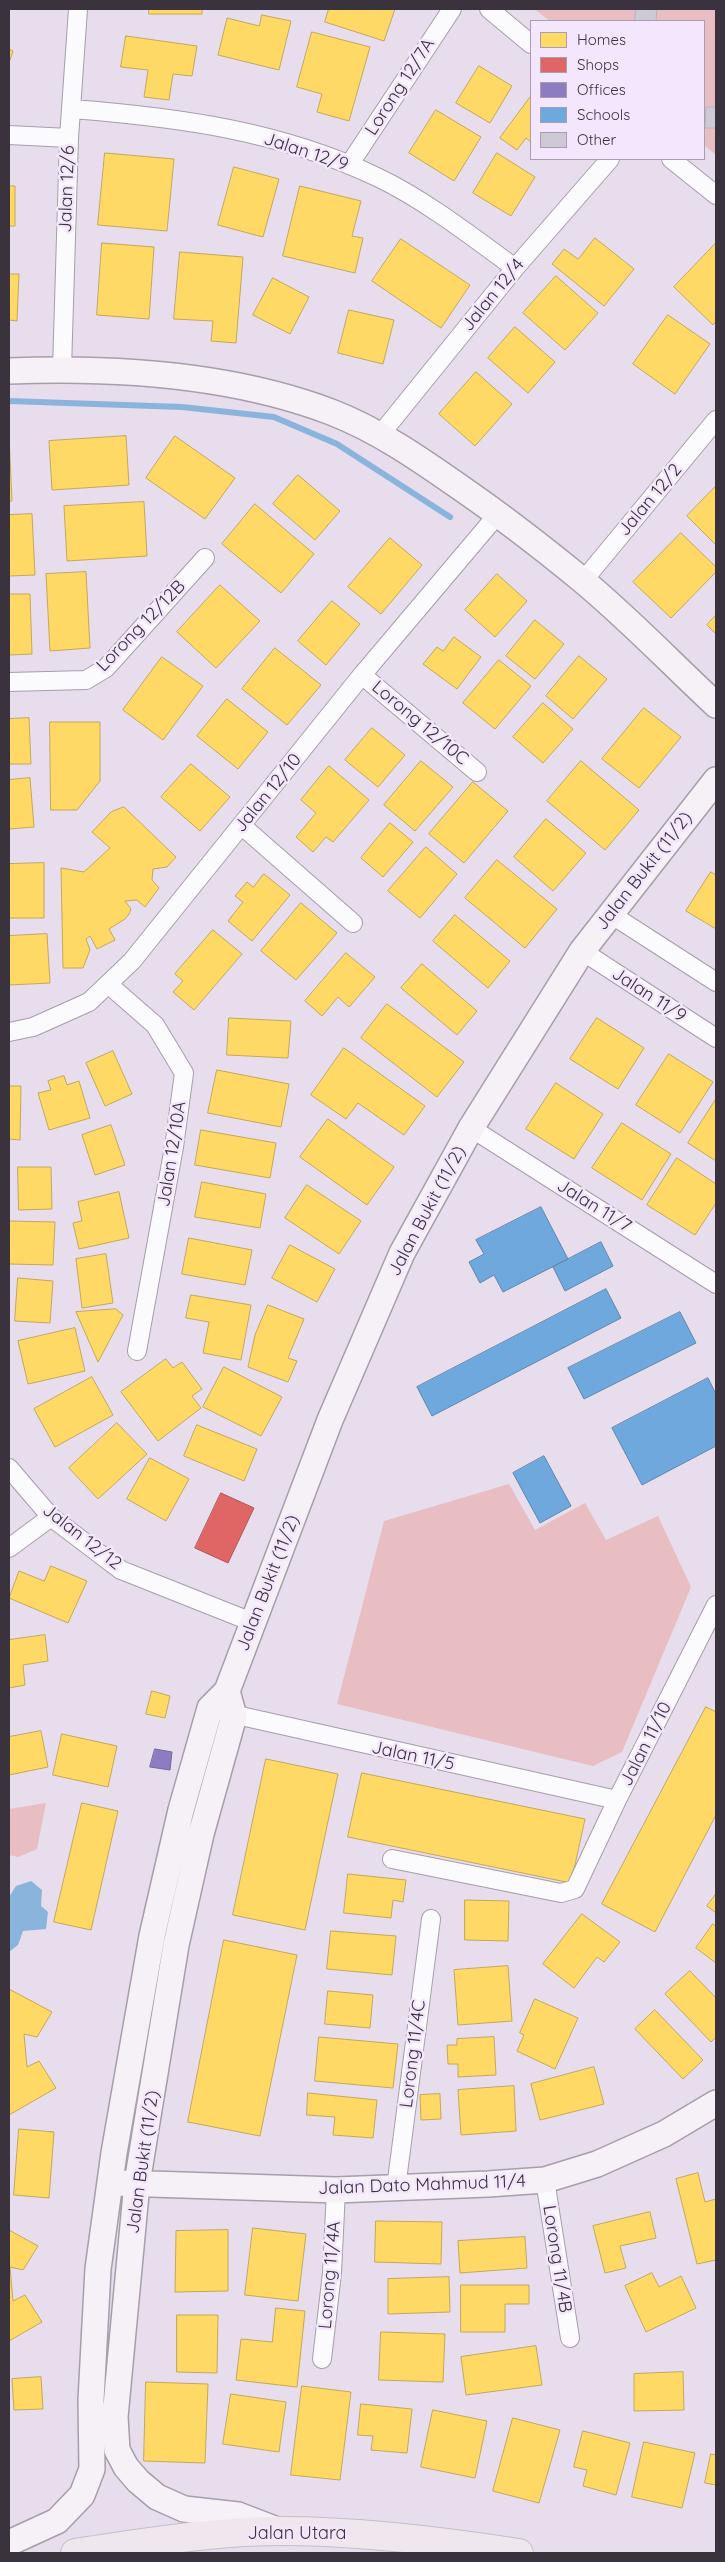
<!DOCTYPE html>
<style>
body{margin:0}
#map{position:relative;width:725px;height:2562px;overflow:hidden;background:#e7dded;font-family:Quicksand,sans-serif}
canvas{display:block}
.frame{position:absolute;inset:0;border:10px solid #3a333e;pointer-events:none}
.legend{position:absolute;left:530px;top:20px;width:175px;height:140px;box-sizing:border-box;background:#f3e6fd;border:1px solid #a99eb1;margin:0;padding:6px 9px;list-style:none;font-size:15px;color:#3a333e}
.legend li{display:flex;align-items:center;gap:10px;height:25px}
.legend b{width:25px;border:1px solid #a99eb1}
</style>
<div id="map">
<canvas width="725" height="2562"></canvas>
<div class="frame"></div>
<ul class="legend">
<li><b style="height:14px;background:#ffd966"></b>Homes</li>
<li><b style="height:14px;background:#e06666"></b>Shops</li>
<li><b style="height:14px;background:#8e7cc3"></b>Offices</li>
<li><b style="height:14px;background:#6fa8dc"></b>Schools</li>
<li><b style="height:14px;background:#cdcad6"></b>Other</li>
</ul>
</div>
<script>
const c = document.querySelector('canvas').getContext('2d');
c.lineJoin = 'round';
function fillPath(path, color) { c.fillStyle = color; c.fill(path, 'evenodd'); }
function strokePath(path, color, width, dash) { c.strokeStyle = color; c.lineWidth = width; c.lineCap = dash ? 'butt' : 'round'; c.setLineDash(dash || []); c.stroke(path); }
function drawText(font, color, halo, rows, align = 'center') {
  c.font = font + ' Quicksand,sans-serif'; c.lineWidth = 5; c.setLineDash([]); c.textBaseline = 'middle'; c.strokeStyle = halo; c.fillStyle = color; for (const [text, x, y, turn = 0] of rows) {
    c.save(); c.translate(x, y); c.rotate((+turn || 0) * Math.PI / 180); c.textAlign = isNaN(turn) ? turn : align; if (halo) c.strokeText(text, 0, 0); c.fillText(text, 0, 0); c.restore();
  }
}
fillPath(new Path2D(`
 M534 9H716V155L704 145V21H550Z
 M509 1484 535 1530 585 1503 606 1540 658 1516 691 1587 622 1752 593 1766 337 1704 384 1521Z
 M46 1803 37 1849 18 1857 9 1855V1809Z`), '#e8bec3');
fillPath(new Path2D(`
 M31 1881 42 1890 41 1906 48 1912 46 1929 23 1931 18 1945 9 1952V1897L16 1886Z`), '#8bb4dc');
const homes = new Path2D(`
 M149 9H202V14H149Z
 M329 9H395L384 41 325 22Z
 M262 15 291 21 279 70 218 55 227 18 259 26Z
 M312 32 370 47 349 121 317 112 322 94 297 87Z
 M126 36 197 46 192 76 173 74 169 100 144 97 148 70 121 67Z
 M9 49 13 51 9 63Z
 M479 66 512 86 490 123 456 103Z
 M531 96V142L526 138 517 150 500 138Z
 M436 110 481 137 454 181 409 153Z
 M105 153 174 159 167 231 98 225Z
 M497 153 535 177 511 216 473 193Z
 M234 167 279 179 263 237 218 225Z
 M9 186H15V226H9Z
 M300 186 361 201 352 236 363 238 355 273 283 256Z
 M595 238 634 269 604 306 552 264 564 249 578 259Z
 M401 239 470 285 441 328 372 281Z
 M102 243 154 247 149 319 97 315Z
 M716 243V321L713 325 674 287Z
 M180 252 243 257 236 343 211 341 213 321 174 319Z
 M9 274H19L17 321 9 320Z
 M556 276 598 313 565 350 523 313Z
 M273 278 309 297 290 334 253 315Z
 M349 310 394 320 383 364 338 353Z
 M668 315 710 344 675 394 633 364Z
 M515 327 555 362 528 393 488 358Z
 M476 372 512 404 475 446 439 414Z
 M9 436 12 501H9Z
 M126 436 129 485 52 490 49 441Z
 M175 436 235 478 205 519 146 478Z
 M298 475 340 511 315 540 273 504Z
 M716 486V545L687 516Z
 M144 502 147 556 67 561 64 506Z
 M255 504 314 554 281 593 222 544Z
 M32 514 35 575 9 576V515Z
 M681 533 716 567V572L671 618 633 582Z
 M390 538 422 565 381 614 348 587Z
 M86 572 90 648 50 651 46 574Z
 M497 574 527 601 495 637 465 610Z
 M220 585 260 621 216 668 177 632Z
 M9 594H30L32 654 9 655Z
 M332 601 360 624 326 665 298 641Z
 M716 615V634L707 625Z
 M535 620 564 644 535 679 506 656Z
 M454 637 481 657 457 689 423 664 437 647 443 651Z
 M275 648 321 685 287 725 242 689Z
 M579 656 607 679 573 719 546 696Z
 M162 657 203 686 163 740 123 710Z
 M499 660 531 686 495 729 463 703Z
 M227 699 268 732 238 769 197 736Z
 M543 703 573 729 543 763 513 737Z
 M644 708 681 737 639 788 602 759Z
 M29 718 31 764H9V719Z
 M50 722H100V781L77 810H51Z
 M372 728 405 755 378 787 345 760Z
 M421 761 453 787 415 831 384 805Z
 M581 761 639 810 605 850 547 801Z
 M191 764 230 797 200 831 161 797Z
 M329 766 369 800 333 842 326 837 313 852 296 837 316 813 301 800Z
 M30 778 34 827 9 829V780Z
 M473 782 508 811 464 863 429 834Z
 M124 807 176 857 167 867 153 869 152 880 159 888 145 907 137 900 125 901 131 909 129 914 125 919 109 929 115 940 97 949 90 936 86 939 90 950 83 968H63L61 868 84 872 110 848 92 832 111 812Z
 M546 819 586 853 553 891 514 857Z
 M390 823 413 842 383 877 361 858Z
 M426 847 457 874 420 918 388 891Z
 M497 860 557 909 525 948 465 898Z
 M44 863V918H9V864Z
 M711 872 716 875V929L686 911Z
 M264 874 290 895 252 941 228 921 243 902 235 896 247 882 253 887Z
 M301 903 337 933 296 980 261 951Z
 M455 915 510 961 488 988 433 941Z
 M213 930 242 954 194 1010 173 992 183 981 175 974Z
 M47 934 50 983 9 985V936Z
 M346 953 375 977 349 1007 338 997 322 1016 305 1001Z
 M422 964 477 1011 457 1035 401 988Z
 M387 1004 464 1062 437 1097 361 1038Z
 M229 1018 291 1021 288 1058 227 1055Z
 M597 1018 644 1048 618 1089 570 1059Z
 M344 1048 425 1106 404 1135 358 1103 346 1119 311 1095Z
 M113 1051 132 1094 105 1106 86 1063Z
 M669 1054 713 1082 680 1133 636 1105Z
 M217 1070 289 1084 281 1127 208 1113Z
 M64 1076 67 1085 79 1081 90 1118 49 1130 38 1093 51 1090 48 1081Z
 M556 1083 603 1114 574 1159 526 1129Z
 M9 1086H21L20 1140 9 1139Z
 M716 1099V1161L688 1143Z
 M328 1119 394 1167 367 1205 300 1157Z
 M622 1123 671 1154 642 1200 592 1168Z
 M111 1125 125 1165 95 1175 82 1135Z
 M201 1130 276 1143 270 1178 195 1165Z
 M677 1158 716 1184V1203L695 1235 647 1205Z
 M18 1167H51L52 1209 19 1210Z
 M202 1182 266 1194 260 1228 195 1217Z
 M307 1185 361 1221 339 1254 285 1218Z
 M119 1192 129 1238 79 1249 73 1223 82 1221 78 1202Z
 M9 1221 55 1222 53 1265 9 1264Z
 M189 1238 252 1250 245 1285 182 1274Z
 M290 1245 335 1269 317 1302 272 1278Z
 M106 1254 113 1303 82 1308 76 1259Z
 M18 1278 53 1281 50 1323 15 1321Z
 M191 1295 251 1305 241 1360 203 1353 209 1322 186 1318Z
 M268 1305 304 1319 288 1358 297 1361 288 1382 248 1367 255 1335Z
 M116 1309 123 1315 98 1362 76 1312Z
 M75 1328 85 1371 28 1384 18 1341Z
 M166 1359 173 1368 182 1362 202 1389 192 1396 201 1408 158 1441 121 1392Z
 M224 1367 282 1397 261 1436 203 1407Z
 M92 1377 113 1415 55 1447 34 1409Z
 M117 1423 147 1454 98 1499 69 1468Z
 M197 1425 257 1449 244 1481 184 1456Z
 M150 1458 189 1479 166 1521 127 1499Z
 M51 1566 87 1581 68 1623 9 1598 19 1571 44 1581Z
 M45 1635 48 1661 23 1665 25 1685 9 1688V1640Z
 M152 1691 170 1696 165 1718 146 1714Z
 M706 1707 716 1712V1815L655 1932 602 1904Z
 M41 1731 48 1767 9 1775V1737Z
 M62 1734 117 1746 108 1787 53 1775Z
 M266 1759 338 1774 305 1930 233 1915Z
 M362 1773 585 1819 571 1883 348 1837Z
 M82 1803 118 1811 91 1930 54 1922Z
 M348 1874 406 1880 403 1902 393 1900 391 1918 344 1913Z
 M716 1894V1913L707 1906Z
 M465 1900 509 1901 508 1941 465 1940Z
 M582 1914 620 1942 604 1962 597 1957 574 1988 543 1964Z
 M713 1924 716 1927V1963L696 1948Z
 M331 1931 396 1936 392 1975 327 1969Z
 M224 1940 297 1955 260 2136 188 2122Z
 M508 1966 512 2021 458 2025 454 1970Z
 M690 1971 716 1998V2037L711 2042 665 1994Z
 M9 1989 52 2012 37 2037 24 2034 27 2067 39 2061 56 2088 9 2115Z
 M328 1991 373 1995 370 2028 325 2024Z
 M535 1999 578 2018 555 2069 517 2051 524 2035 520 2033Z
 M655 2010 703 2060 683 2079 635 2029Z
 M319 2037 398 2044 393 2088 315 2081Z
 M494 2037 496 2075 458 2077V2064H448L447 2045H457V2039Z
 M594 2067 604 2104 540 2120 531 2084Z
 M514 2086 516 2131 461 2135 458 2090Z
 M308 2093 377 2100 373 2138 333 2135 335 2117 307 2115Z
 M440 2094 441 2119 421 2120 420 2095Z
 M19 2129 54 2132 49 2198 14 2195Z
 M698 2173 705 2202 716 2199V2260L697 2264 676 2179Z
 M650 2212 656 2238 620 2246 626 2268 605 2273 593 2226Z
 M376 2221 442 2222 441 2264 375 2262Z
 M253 2228 306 2234 298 2301 245 2295Z
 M9 2230 38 2246 23 2270 10 2267 13 2301 25 2295 42 2322 9 2341Z
 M228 2230V2291L175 2292 176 2231Z
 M525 2237 527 2268 460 2273 458 2241Z
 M652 2273 659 2287 681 2276 696 2308 646 2332 625 2286Z
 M449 2277 450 2312 388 2314V2279Z
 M461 2285H529V2304H505V2332H461Z
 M276 2308 305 2311 297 2387 236 2380 241 2339 272 2342Z
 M177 2315H218L217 2373 177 2372Z
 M381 2332 445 2334 443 2382 379 2380Z
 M536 2346 542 2385 466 2395 461 2357Z
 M683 2372 684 2410 634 2411V2374Z
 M41 2377 43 2409 14 2410 12 2379Z
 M146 2382 208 2384 205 2463 144 2461Z
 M302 2386 351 2392 340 2480 291 2475Z
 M231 2394 286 2402 279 2452 223 2444Z
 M361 2404 412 2409 407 2453 371 2450 373 2436 358 2435Z
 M433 2410 487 2421 475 2478 421 2467Z
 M513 2418 560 2430 539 2503 493 2491Z
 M583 2431 630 2443 616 2495 583 2486 587 2470 574 2467Z
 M644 2442 695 2453 682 2508 632 2497Z
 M711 2454 716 2455V2485L705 2483Z`);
fillPath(homes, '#ffd966');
strokePath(homes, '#c4a75a', 1);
const shops = new Path2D(`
 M221 1493 254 1508 228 1563 195 1548Z`);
fillPath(shops, '#e06666');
strokePath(shops, '#ae575a', 1);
const offices = new Path2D(`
 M155 1749 172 1752 170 1770 150 1767Z`);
fillPath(offices, '#8e7cc3');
strokePath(offices, '#75669b', 1);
const schools = new Path2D(`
 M541 1207 568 1259 503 1292 494 1275 480 1283 469 1262 484 1254 476 1240Z
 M601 1242 613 1266 565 1291 553 1267Z
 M606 1289 621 1318 432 1416 417 1387Z
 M680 1312 696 1343 584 1399 568 1368Z
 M708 1378 716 1394V1446L642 1485 612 1428Z
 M544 1456 571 1506 540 1523 513 1473Z`);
fillPath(schools, '#6fa8dc');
strokePath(schools, '#5f85ad', 1);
strokePath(new Path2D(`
 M9 401 182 407 274 417 337 444 450 517`), '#8bb4dc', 6);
const building = new Path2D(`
 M636 9H657L656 21H635Z
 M716 104V128H705L706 107H716Z`);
fillPath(building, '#cdcad6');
strokePath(building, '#b8b4c0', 1);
const street = new Path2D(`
 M489 9 531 44
 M71 109C177 117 282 131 379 178 425 200 474 238 515 268
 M9 135 69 138
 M671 159 716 195
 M349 165 452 9
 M62 369 69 138 78 9
 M380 435 515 268 610 159
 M583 581 716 420
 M362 675 477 772
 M9 682 86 680 106 668 205 558
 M241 825 353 923
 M609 913 716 982
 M582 951 716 1038
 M108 984 155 1025 184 1073 174 1147 137 1351
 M9 1032 33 1027 89 1002 132 961 362 675 498 514
 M471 1128 716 1284
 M9 1468 51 1517 121 1570 252 1622
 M9 1548 51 1517
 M223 1712 617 1800
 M392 1859 561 1893 575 1889 617 1800 716 1605
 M545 2180 570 2338
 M396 2188 431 1919
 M322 2359 332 2273 336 2190`);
const secondary = new Path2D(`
 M9 371C115 367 231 374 331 412 378 430 421 460 461 488 503 517 543 548 582 580 629 619 672 664 716 705
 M227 1691 234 1716 201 1834 176 1945 137 2183 115 2417 117 2450 126 2467 138 2481 157 2497 184 2509 238 2515 277 2530
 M120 2183 336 2190 488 2184 545 2180 597 2164 664 2134 716 2103
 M9 2543 57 2521 82 2495 92 2469 91 2400 98 2269 114 2153 152 1936 181 1810 210 1708 227 1691 330 1420 402 1253 471 1128 582 951 716 780`);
const primary = new Path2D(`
 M75 2553C144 2543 213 2531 282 2531 361 2531 441 2541 519 2553`);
strokePath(street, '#a69eaa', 20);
strokePath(secondary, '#a69eaa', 28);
strokePath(primary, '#c4bfc7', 30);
strokePath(street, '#fbfafc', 18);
strokePath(secondary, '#f6f1f6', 25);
strokePath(primary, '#f0e6ee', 28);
drawText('18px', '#3a333e', '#f3e6fd', [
 ["Lorong 12/7A",400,87,-57],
 ["Jalan 12/9",306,152,18],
 ["Jalan 12/6",67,189,-88],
 ["Jalan 12/4",493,295,-51],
 ["Jalan 12/2",650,500,-50],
 ["Lorong 12/12B",141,626,-46],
 ["Lorong 12/10C",420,723,40],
 ["Jalan 12/10",268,793,-51],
 ["Jalan Bukit (11/2)",644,871,-52],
 ["Jalan 11/9",649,995,33],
 ["Jalan 12/10A",172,1154,-81],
 ["Jalan 11/7",594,1206,32],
 ["Jalan Bukit (11/2)",427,1211,-62],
 ["Jalan 12/12",82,1537,38],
 ["Jalan Bukit (11/2)",268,1583,-69],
 ["Jalan 11/10",646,1744,-63],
 ["Jalan 11/5",413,1756,12],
 ["Lorong 11/4C",413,2054,-83],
 ["Jalan Bukit (11/2)",143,2162,-82],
 ["Jalan Dato Mahmud 11/4",422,2185,-2],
 ["Lorong 11/4B",557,2259,81],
 ["Lorong 11/4A",330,2275,-85],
 ["Jalan Utara",297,2534]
]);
</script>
